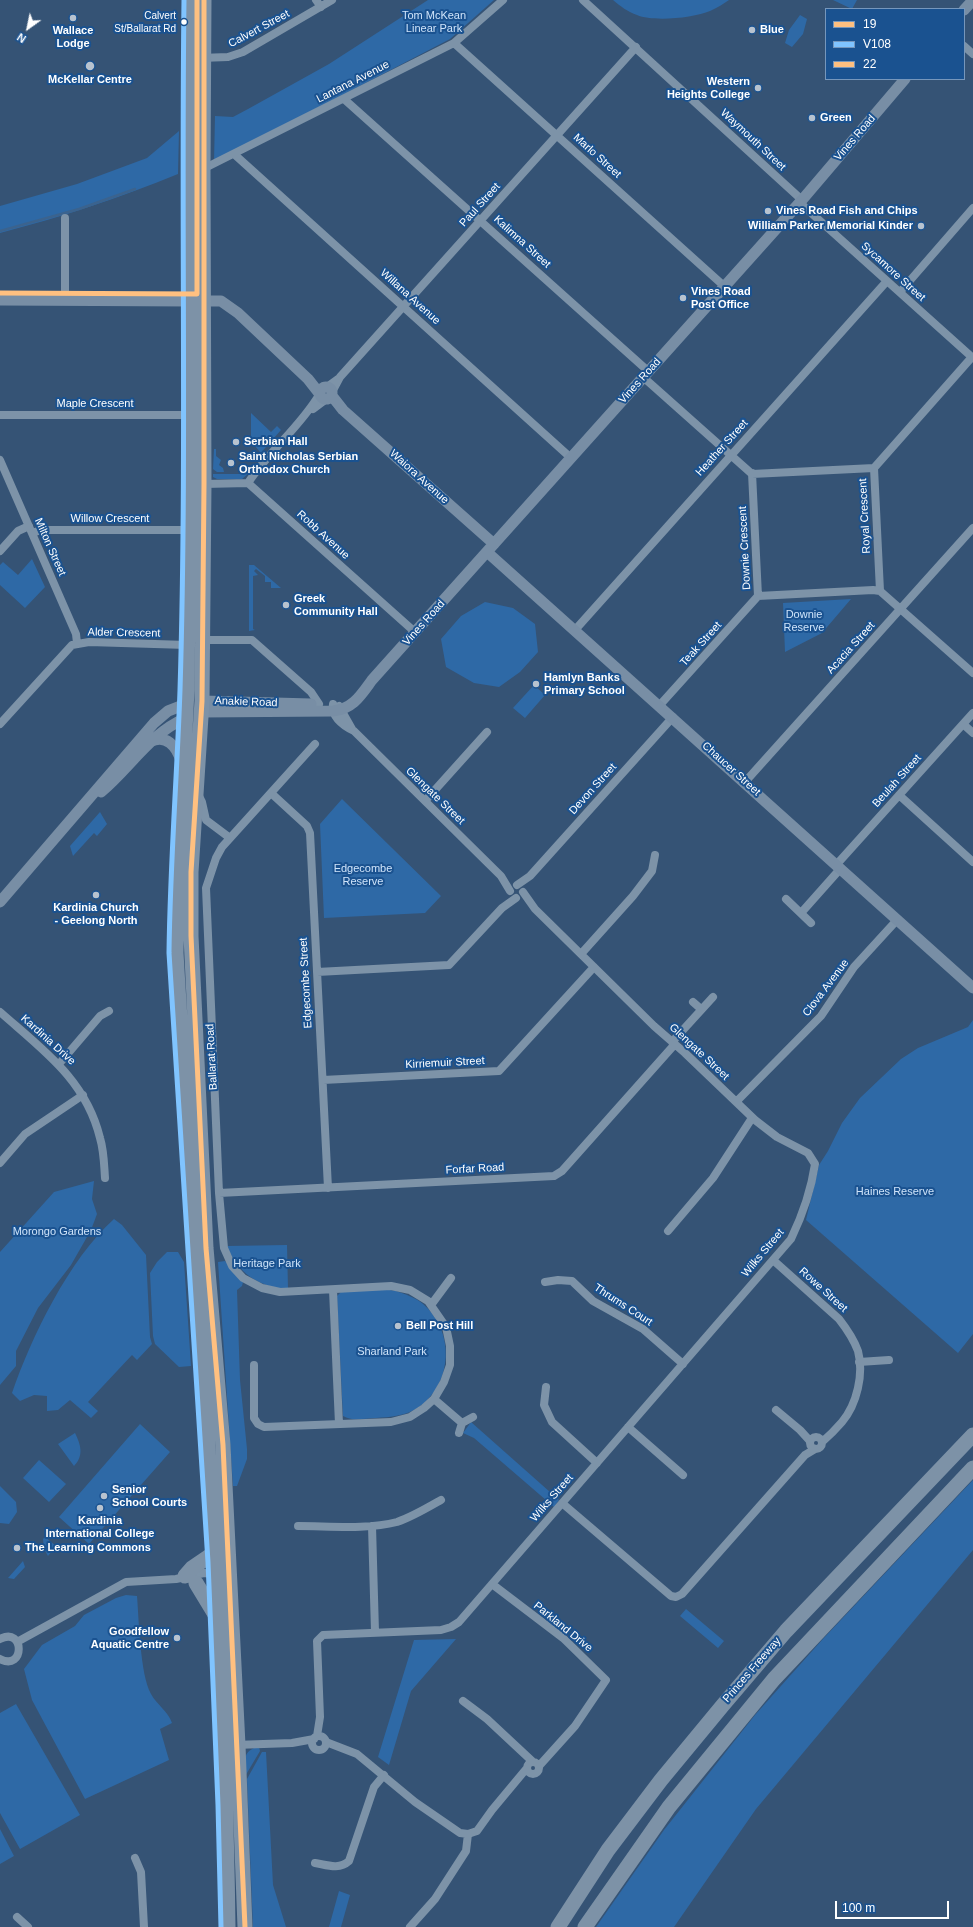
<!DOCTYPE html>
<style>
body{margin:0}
#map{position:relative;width:973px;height:1927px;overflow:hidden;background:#355375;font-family:Arial,sans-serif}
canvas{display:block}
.legend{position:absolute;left:825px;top:8px;width:140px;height:72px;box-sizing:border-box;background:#1a5290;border:1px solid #7697bc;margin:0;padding:5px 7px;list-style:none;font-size:12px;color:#fff}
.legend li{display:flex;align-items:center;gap:8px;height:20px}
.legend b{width:20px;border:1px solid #7697bc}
.north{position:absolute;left:8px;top:8px;width:40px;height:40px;-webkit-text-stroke:3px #1a5290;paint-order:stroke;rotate:213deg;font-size:11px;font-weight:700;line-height:16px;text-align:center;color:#fff}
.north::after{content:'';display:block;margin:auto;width:14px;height:18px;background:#fff;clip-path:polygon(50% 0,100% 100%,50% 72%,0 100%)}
.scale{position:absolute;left:835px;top:1901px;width:114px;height:18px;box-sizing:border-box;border:2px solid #fff;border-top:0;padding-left:5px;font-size:12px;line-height:14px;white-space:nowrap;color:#fff;-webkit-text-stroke:3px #1a5290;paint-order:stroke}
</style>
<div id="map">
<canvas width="973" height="1927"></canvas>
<ul class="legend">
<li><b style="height:5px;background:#ffc080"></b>19</li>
<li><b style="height:5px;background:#80c4ff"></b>V108</li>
<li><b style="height:5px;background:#ffc080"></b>22</li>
</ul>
<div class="north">N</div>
<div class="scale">100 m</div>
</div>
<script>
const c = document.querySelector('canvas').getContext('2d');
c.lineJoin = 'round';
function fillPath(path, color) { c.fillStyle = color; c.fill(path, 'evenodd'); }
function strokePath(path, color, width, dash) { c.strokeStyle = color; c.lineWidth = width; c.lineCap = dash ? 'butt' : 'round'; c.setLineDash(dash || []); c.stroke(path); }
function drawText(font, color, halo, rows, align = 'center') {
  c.font = font + ' Arial,sans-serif'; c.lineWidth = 4; c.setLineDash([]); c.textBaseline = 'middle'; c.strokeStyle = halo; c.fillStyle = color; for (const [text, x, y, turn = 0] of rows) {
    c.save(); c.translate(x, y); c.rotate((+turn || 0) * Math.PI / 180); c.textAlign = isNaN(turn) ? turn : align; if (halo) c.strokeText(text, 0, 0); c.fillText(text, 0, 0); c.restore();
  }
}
fillPath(new Path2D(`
 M428 0H494L450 39 214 162 215 116 233 117 248 109 329 64Z
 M613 0H729C723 4 717 8 710 11 694 18 653 22 637 15 628 12 620 6 613 0Z
 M833 0H857L852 9Z
 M800 15 807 19 803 34 792 47 785 43 789 30Z
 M179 131 178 174C120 198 61 217 0 233V206L77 184 147 158Z
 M251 413 271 432 277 426 281 430 258 456 260 452 255 446H248V444H251Z
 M214 449H216V456L221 460 219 465 223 468 224 472H217L213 469Z
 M247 471 249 473 242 479H217L213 477V474H244Z
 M32 559 45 587 25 608 0 585V565L3 562 18 575Z
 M249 565H254L281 588H271V582H265V576L256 569 254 571 258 575 253 576V629L255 630 249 631Z
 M851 599 822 633 785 652 783 603Z
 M485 602 513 608 535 624 538 652 520 672 499 687 474 683 446 667 441 639 461 616Z
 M534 685 545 695 525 718 513 708Z
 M342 799 441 896 425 913 324 918 320 824Z
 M100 812 107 824 97 836 94 833 73 856 70 846Z
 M973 1020V1334L958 1353 806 1220 819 1165 828 1151 842 1123 860 1098 901 1059 918 1048 968 1027Z
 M94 1181 92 1199 97 1214 91 1230 71 1265 38 1308 16 1351V1366L0 1385V1252L54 1192Z
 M114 1219 122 1225 146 1255 150 1337 152 1344 137 1360 132 1355 88 1402 98 1411 91 1418 70 1400 58 1410 47 1411V1396L34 1395 20 1401 12 1393C31 1338 69 1259 114 1219Z
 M287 1245 288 1289C260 1288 236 1272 227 1246Z
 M167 1252H178L184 1262 191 1366 179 1367 155 1344 153 1336 150 1273 157 1262Z
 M225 1261 243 1282 242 1286 237 1290 240 1380 247 1449V1459L237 1486H233L218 1262Z
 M347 1291C361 1291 384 1288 396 1291 405 1294 416 1298 423 1304 455 1331 453 1383 419 1407 406 1416 390 1417 376 1418 364 1418 353 1422 343 1416L337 1296 341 1292Z
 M471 1422 559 1500 554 1507 474 1438 463 1433Z
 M140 1424 170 1452 89 1544 59 1517Z
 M75 1433C81 1445 84 1456 74 1466L58 1444Z
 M39 1460 66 1484 49 1502 23 1478Z
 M973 1480V1550L756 1809 674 1927H596L664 1830 755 1715 822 1640Z
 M0 1486 16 1502 17 1512 9 1524 0 1523Z
 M45 1537 56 1546 48 1556 44 1549 43 1539Z
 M23 1561 25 1567 14 1579 8 1578Z
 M126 1595 137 1596C139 1620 140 1674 151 1694 157 1705 168 1711 172 1723L160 1729 169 1760 85 1799 32 1700 24 1669 42 1645 75 1626 84 1615 116 1598Z
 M686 1609 724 1641 718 1648 680 1616Z
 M456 1639 411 1691 389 1765 378 1757 414 1640Z
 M16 1704 80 1815 20 1849 0 1813V1713Z
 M259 1747 260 1751 244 1778C244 1764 242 1749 259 1747Z
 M262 1752H266L273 1885 286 1927H253L247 1779Z
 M0 1829 14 1856 0 1864Z
 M339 1891 350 1895 341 1927H329Z`), '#2e69a6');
strokePath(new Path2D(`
 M0 231 79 209 135 189`), '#3b638e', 2.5);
strokePath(new Path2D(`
 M316 0 321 7
 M583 0 802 200
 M454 43 724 286
 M964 46 973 54
 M200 58 228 57 243 52 332 0
 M344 99 648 371
 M234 154 571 458
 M203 169 454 43 503 0
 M799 202 973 358
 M900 292 973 208
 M65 300V218
 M643 377 752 474 874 468
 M327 387 338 379
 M332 392 340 377 636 47
 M313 409 325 400
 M0 415H190
 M0 460 76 634 77 643
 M752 473 758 596
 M248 483C269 451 300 427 319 395
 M204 484 248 483 416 633
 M32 533 41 530H188
 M0 551 18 531 29 526
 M880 591 874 468 972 357
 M758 596 873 590 880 591 973 673
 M575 630 887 281
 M201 640H252L311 692 319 704
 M333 704C331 717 344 726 354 731L501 876 510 891
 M339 706 352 729
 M659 706 758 596
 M0 724 72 645 89 642 187 645
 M963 724 973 733
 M745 782 973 528
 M271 793 307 826 310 833 328 1188
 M899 795 973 862
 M199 796 202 802 206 820 230 838
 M425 801 487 732
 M837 864 973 713
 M517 885 530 876 673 717
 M786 899 811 923
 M801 913 841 868
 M581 954 633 896 652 871 655 855
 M317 972 449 965 502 908 516 898
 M693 1002 701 1009
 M0 1012C43 1050 86 1080 100 1138 104 1151 104 1164 105 1178
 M672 1042 713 997
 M59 1064 100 1016 109 1011
 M323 1080 499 1071 594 967
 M736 1102 821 1016 854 967 897 920
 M0 1163 25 1134 83 1095
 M219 1193 554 1176 562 1171 675 1044
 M668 1231 713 1178 752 1118
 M773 1260 839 1319C846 1328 854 1340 858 1351 864 1374 857 1404 842 1422 836 1429 829 1436 822 1442
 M545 1282 558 1280 572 1281 593 1301 643 1329 683 1364
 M333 1290 339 1424
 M431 1305 451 1278
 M859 1362 889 1360
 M254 1365V1418L258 1424 264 1427 391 1422 410 1417 424 1408 434 1399 444 1382 450 1365V1346L446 1327 428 1301 410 1290 391 1286 280 1292 262 1288 243 1278 232 1266 224 1248 219 1193 206 888 216 858 222 847 315 744
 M546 1387 544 1405 552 1422 597 1463
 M434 1399 462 1423
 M776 1410 800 1430 810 1441
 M628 1427 683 1475
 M459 1433 462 1423 473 1417
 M810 1443a6 6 0 1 1 12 0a6 6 0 1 1-12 0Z
 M562 1503 671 1596 676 1597 682 1594 805 1455 815 1449
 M298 1526C329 1526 367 1530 397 1522 412 1517 427 1508 441 1500
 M372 1526 375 1632
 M492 1584 563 1638 606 1680 575 1726 539 1766
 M0 1639C25 1626 25 1672 0 1659
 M17 1642 126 1582 176 1579 204 1573 218 1575
 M463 1701 487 1719 532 1761
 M317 1736 320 1717 317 1641 323 1635 441 1630 451 1627 459 1622 791 1239C803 1214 811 1191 815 1164L808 1153 777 1137 755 1120 685 1053 654 1026 535 909 523 892
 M312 1743a7 7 0 1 1 14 0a7 7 0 1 1-14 0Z
 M326 1742 357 1754 415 1802 460 1833 468 1834 477 1831 492 1810 527 1768
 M235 1745 292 1743 314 1739
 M527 1768a6 6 0 1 1 12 0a6 6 0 1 1-12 0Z
 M135 1858 141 1872 144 1927
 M315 1863C327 1865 339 1870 349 1861L374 1787 384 1775
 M17 1917 28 1927
 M410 1927 435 1899 466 1851 468 1834`), '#7d93a8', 8);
strokePath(new Path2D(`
 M964 10 973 0
 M0 300 190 301
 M204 301H221L238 313 308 379 319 393
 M320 393a6 6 0 1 1 12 0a6 6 0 1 1-12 0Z
 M332 396 343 410 494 544
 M487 552 973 988
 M202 701 311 704
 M201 712 333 711C353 709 361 695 372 680L802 200 905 79
 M150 742C166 733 177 747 181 761
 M101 792C130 768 150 733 186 718
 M0 902 154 723 168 711 186 704`), '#788ea5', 11);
strokePath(new Path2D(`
 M191 0 189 152 190 415 187 690 177 894 176 953C195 1278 224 1602 228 1927
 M204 0 203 169 204 484 202 701 191 872V936L206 1248 223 1445 238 1745 245 1927
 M185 1576 192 1568 214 1553
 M196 1583 216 1616
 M558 1927 608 1850 661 1780 723 1705 786 1631 973 1435
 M585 1927 669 1807 774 1679 973 1468`), '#7d92a7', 15);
strokePath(new Path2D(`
 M204 0V484L202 701 191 872V936L206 1248 223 1445 245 1927`), '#ffc080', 5);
strokePath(new Path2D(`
 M184 0C181 230 187 460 180 690 177 777 170 865 169 953L208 1562 218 1805 221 1927`), '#80c4ff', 5);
strokePath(new Path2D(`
 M0 293 197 294V0`), '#ffc080', 5);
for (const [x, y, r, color] of [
 [73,18,4,"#b8c3cf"],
 [184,22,3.5,"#fff"],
 [752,30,4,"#b8c3cf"],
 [90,66,5,"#b8c3cf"],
 [758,88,4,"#b8c3cf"],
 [812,118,4,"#b8c3cf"],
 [768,211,4,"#b8c3cf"],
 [921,226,4,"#b8c3cf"],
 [683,298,4,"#b8c3cf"],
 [236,442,4,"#b8c3cf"],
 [231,463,4,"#b8c3cf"],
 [286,605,4,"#b8c3cf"],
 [536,684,4,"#b8c3cf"],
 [96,895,4,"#b8c3cf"],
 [398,1326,4,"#b8c3cf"],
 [104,1496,4,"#b8c3cf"],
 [100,1508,4,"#b8c3cf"],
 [17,1548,4,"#b8c3cf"],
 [177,1638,4,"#b8c3cf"]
]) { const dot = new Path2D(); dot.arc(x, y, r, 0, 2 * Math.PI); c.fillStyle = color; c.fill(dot); strokePath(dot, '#1a5290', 1.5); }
drawText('10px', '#fff', '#1a5290', [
 ["Calvert",176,16],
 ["St/Ballarat Rd",176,29]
], 'right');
drawText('11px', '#cfe4fa', '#1a5290', [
 ["Tom McKean",434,16],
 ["Linear Park",434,29],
 ["Downie",804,615],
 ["Reserve",804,628],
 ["Edgecombe",363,869],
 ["Reserve",363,882],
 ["Haines Reserve",895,1192],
 ["Morongo Gardens",57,1232],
 ["Heritage Park",267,1264],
 ["Sharland Park",392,1352]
]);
drawText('11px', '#fff', '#1a5290', [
 ["Calvert Street",259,29,-28],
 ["Lantana Avenue",353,82,-27],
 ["Vines Road",855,138,-49],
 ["Waymouth Street",753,140,43],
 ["Marlo Street",597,156,42],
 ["Paul Street",480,205,-48],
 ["Kalimna Street",522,242,42],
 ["Sycamore Street",893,272,42],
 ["Willana Avenue",410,297,42],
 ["Vines Road",640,381,-48],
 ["Maple Crescent",95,404],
 ["Heather Street",722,448,-48],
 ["Waiora Avenue",419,477,42],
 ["Royal Crescent",865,516,-93],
 ["Willow Crescent",110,519],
 ["Robb Avenue",323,535,42],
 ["Milton Street",50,547,66],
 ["Downie Crescent",745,548,-93],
 ["Vines Road",424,623,-48],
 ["Alder Crescent",124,633,1],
 ["Teak Street",701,644,-48],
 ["Acacia Street",851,648,-48],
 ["Anakie Road",246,702,2],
 ["Chaucer Street",731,769,42],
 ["Beulah Street",897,781,-48],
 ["Devon Street",593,789,-48],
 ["Glengate Street",435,796,44],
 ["Edgecombe Street",306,983,-93],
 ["Clova Avenue",826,988,-53],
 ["Kardinia Drive",48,1040,42],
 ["Glengate Street",699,1052,43],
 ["Ballarat Road",212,1057,-93],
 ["Kirriemuir Street",445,1063,-3],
 ["Forfar Road",475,1169,-3],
 ["Wilks Street",763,1253,-50],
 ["Rowe Street",823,1290,42],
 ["Thrums Court",623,1305,33],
 ["Wilks Street",552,1498,-49],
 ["Parkland Drive",563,1627,39],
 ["Princes Freeway",752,1670,-49]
]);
drawText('bold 11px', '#fff', '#1a5290', [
 ["Blue",760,30],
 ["Wallace",73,31,"center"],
 ["Lodge",73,44,"center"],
 ["McKellar Centre",90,80,"center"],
 ["Western",750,82,"right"],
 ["Heights College",750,95,"right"],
 ["Green",820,118],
 ["Vines Road Fish and Chips",776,211],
 ["William Parker Memorial Kinder",913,226,"right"],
 ["Vines Road",691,292],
 ["Post Office",691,305],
 ["Serbian Hall",244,442],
 ["Saint Nicholas Serbian",239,457],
 ["Orthodox Church",239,470],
 ["Greek",294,599],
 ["Community Hall",294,612],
 ["Hamlyn Banks",544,678],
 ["Primary School",544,691],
 ["Kardinia Church",96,908,"center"],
 ["- Geelong North",96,921,"center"],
 ["Bell Post Hill",406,1326],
 ["Senior",112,1490],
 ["School Courts",112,1503],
 ["Kardinia",100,1521,"center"],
 ["International College",100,1534,"center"],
 ["The Learning Commons",25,1548],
 ["Goodfellow",169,1632,"right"],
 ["Aquatic Centre",169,1645,"right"]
], 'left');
</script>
